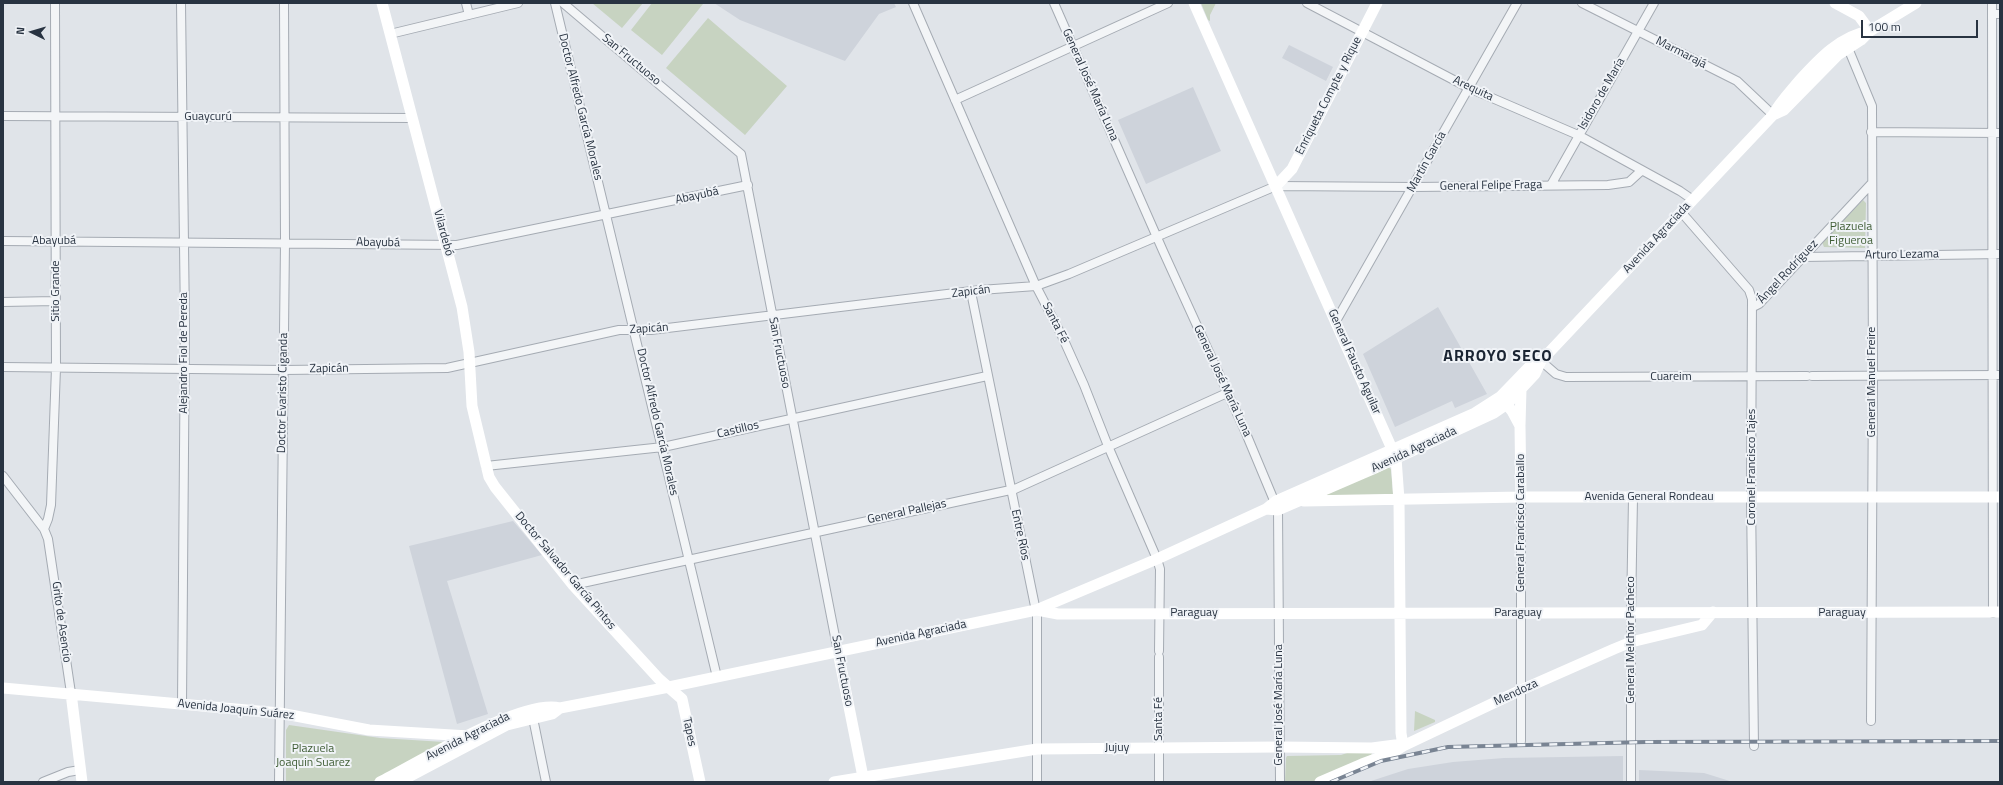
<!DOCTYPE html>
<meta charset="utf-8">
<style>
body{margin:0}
#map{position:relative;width:2003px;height:785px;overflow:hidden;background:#e0e4e9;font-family:"Titillium Web",sans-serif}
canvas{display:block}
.frame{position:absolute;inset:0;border:4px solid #283341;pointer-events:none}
.north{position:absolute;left:12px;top:12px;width:40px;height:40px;-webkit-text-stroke:3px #f0f3f7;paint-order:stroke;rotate:275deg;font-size:11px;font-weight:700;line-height:16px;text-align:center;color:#283341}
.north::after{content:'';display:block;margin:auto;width:14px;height:18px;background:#283341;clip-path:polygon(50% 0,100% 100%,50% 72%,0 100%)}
.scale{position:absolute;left:1861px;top:20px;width:117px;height:18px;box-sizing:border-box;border:2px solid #283341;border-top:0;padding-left:5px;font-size:12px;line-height:14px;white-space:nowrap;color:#283341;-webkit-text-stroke:3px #f0f3f7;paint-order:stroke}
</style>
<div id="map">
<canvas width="2003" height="785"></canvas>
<div class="frame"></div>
<div class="north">N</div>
<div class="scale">100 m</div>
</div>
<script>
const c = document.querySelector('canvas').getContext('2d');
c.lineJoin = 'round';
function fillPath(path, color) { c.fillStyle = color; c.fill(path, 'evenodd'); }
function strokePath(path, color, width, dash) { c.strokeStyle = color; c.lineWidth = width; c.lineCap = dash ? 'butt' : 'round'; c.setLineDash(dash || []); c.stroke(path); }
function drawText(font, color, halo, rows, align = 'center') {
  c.font = font + ' "Titillium Web",sans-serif'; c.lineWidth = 4; c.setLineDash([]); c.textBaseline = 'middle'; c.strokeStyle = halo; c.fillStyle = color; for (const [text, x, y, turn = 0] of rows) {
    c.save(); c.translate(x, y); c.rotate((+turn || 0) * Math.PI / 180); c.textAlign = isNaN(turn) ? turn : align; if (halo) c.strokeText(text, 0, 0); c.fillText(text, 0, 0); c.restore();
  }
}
fillPath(new Path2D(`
 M714 3H894L896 7 879 14 845 61 740 20Z
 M1289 45 1333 67 1326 81 1282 58Z
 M1193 87 1221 151 1146 184 1118 120Z
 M1438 307 1487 394 1455 408 1452 401 1395 427 1363 354Z
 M513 521 542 555 447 581 488 714 457 724 409 546Z
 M1623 756V782H1368L1408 769 1453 762 1504 758Z
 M1639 770 1704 773 1733 782H1639Z`), '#ced3db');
fillPath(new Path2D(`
 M592 3H643L622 28Z
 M652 3 703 4 662 55 631 30Z
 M1201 3H1216L1210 15V21L1208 20Z
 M708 18 787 86 745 135 666 68Z
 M1863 200 1866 203 1865 248 1824 247 1822 242Z
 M1388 467 1391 469 1393 495 1326 497 1325 495Z
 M1415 711 1435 720V722L1414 731Z
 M289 725 380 738 444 742 372 782H286V730Z
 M1350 752H1373L1371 755 1313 782H1285L1286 758 1287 756 1341 755Z`), '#c7d3c1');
const street = new Path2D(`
 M181 3 185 325 182 704
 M466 3 469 15
 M555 3 717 677
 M563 3 741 154 838 652
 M913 3 1036 286 1062 336 1084 385 1108 446 1157 559 1160 569 1159 651
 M1054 3 1163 251 1245 431 1278 510 1280 782
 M1307 3 1469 88 1578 135 1680 191 1693 200
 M1582 3 1737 81 1773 115
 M1992 3 1993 613
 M1992 14H2000
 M390 34 518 3
 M1848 48 1872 106 1873 376 1871 721
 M955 100 1168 3
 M3 116 412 118
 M1871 132 2000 133
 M1551 185 1654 3
 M1682 213 1749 290 1752 299 1751 497 1754 746
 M3 241 457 245 748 185
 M1803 257 2000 254
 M971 292 1037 616V782
 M3 302 55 301
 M1753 307 1759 304 1872 183
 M1336 321 1517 3
 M1541 361 1556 374 1566 377 1807 376
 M3 367 284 370 447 368 619 330H651L980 290 1036 286 1069 274 1276 186 1414 187 1608 185 1629 182 1641 171
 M1812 376 2000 375
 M486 466 663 447 987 376
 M3 476 44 529 48 539 71 693
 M44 529 48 519 51 505 56 368 55 3
 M573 585 1015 489 1227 393
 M533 718 546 782
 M1521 741V497
 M43 782 68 772 80 770
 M279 782 285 242 284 3
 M1159 782V657
 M1631 782V613L1633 498`);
strokePath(street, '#a5abb3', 10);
strokePath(street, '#f3f5f7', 8);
strokePath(new Path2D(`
 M382 3 462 307 469 352 472 406 489 477 495 487 573 585 659 679 682 699 700 782
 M1194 3 1396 458 1399 500 1401 733 1403 746
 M1835 3 1859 16 1870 31
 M1773 115 1784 110 1838 55 1861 40 1870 31 1916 3
 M1276 186 1292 169 1377 3
 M1503 400 1512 411 1520 426 1521 497
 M1520 425 1521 389
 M1304 501 1521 497H2000
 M1266 509 1278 510 1373 469 1494 413 1507 404 1535 374 1541 361 1773 115C1780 102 1790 92 1799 81 1819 59 1840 36 1870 31
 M1037 610 1058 614 2000 612
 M838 652 864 782
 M3 688 280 713 369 730 469 736
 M71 693 82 782
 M380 782C418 763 522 698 560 708
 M399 782 507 725 552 714 560 708 669 687 1036 610 1157 559 1266 509 1276 501 1475 413 1500 397 1529 367 1541 361
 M834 782 1037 749 1279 747 1372 748 1395 745 1403 746
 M1320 782 1362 764 1392 753 1403 746 1521 690 1614 649 1631 642 1702 625 1713 612`), '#fff', 11);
const rail = new Path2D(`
 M1331 782 1381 761 1448 747 1646 742 2000 741`);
strokePath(rail, '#798493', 4);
strokePath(rail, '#f0f3f7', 2.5, [8]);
drawText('12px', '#283341', '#f0f3f7', [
 ["Marmarajá",1681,53,27],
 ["San Fructuoso",631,60,40],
 ["General José María Luna",1090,85,66],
 ["Arequita",1473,89,25],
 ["Isidoro de María",1602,94,-60],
 ["Enriqueta Compte y Rique",1329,96,-63],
 ["Doctor Alfredo García Morales",580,107,76],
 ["Guaycurú",208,117],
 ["Martín García",1427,162,-61],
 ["General Felipe Fraga",1491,186,-1],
 ["Abayubá",697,196,-12],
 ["Vilardebó",443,233,75],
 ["Avenida Agraciada",1657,238,-47],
 ["Abayubá",54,241],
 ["Abayubá",378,243,1],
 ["Arturo Lezama",1902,255,-1],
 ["Ángel Rodríguez",1788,272,-47],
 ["Sitio Grande",56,291,-90],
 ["Zapicán",971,292,-7],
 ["Santa Fé",1055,323,63],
 ["Zapicán",649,329,-4],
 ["Alejandro Fiol de Pereda",184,353,-90],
 ["San Fructuoso",779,353,79],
 ["General Fausto Aguilar",1354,362,66],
 ["Zapicán",329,369,-1],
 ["Cuareim",1671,377],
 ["General José María Luna",1222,381,65],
 ["General Manuel Freire",1872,382,-90],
 ["Doctor Evaristo Ciganda",283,393,-89],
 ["Doctor Alfredo García Morales",657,422,77],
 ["Castillos",738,430,-13],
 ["Avenida Agraciada",1414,450,-25],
 ["Coronel Francisco Tajes",1752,467,-90],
 ["Avenida General Rondeau",1649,497],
 ["General Pallejas",907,512,-12],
 ["General Francisco Caraballo",1521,523,-90],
 ["Entre Ríos",1020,535,78],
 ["Doctor Salvador García Pintos",565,571,50],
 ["Paraguay",1194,613],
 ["Paraguay",1518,613],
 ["Paraguay",1842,613],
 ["Grito de Asencio",61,622,82],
 ["Avenida Agraciada",921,634,-12],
 ["General Melchor Pacheco",1631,640,-90],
 ["San Fructuoso",842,671,79],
 ["Mendoza",1516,693,-25],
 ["General José María Luna",1279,705,-90],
 ["Avenida Joaquín Suárez",236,710,6],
 ["Santa Fé",1159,719,-90],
 ["Tapes",689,732,78],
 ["Avenida Agraciada",468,737,-27],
 ["Jujuy",1117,748]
]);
drawText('12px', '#3f5d35', '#f0f3f7', [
 ["Plazuela",1851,227],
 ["Figueroa",1851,241],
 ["Plazuela",313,749],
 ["Joaquin Suarez",313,763]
]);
c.letterSpacing = '1px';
drawText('bold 16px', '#1a2432', '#f0f3f7', [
 ["ARROYO SECO",1498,357]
]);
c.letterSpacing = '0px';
</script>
